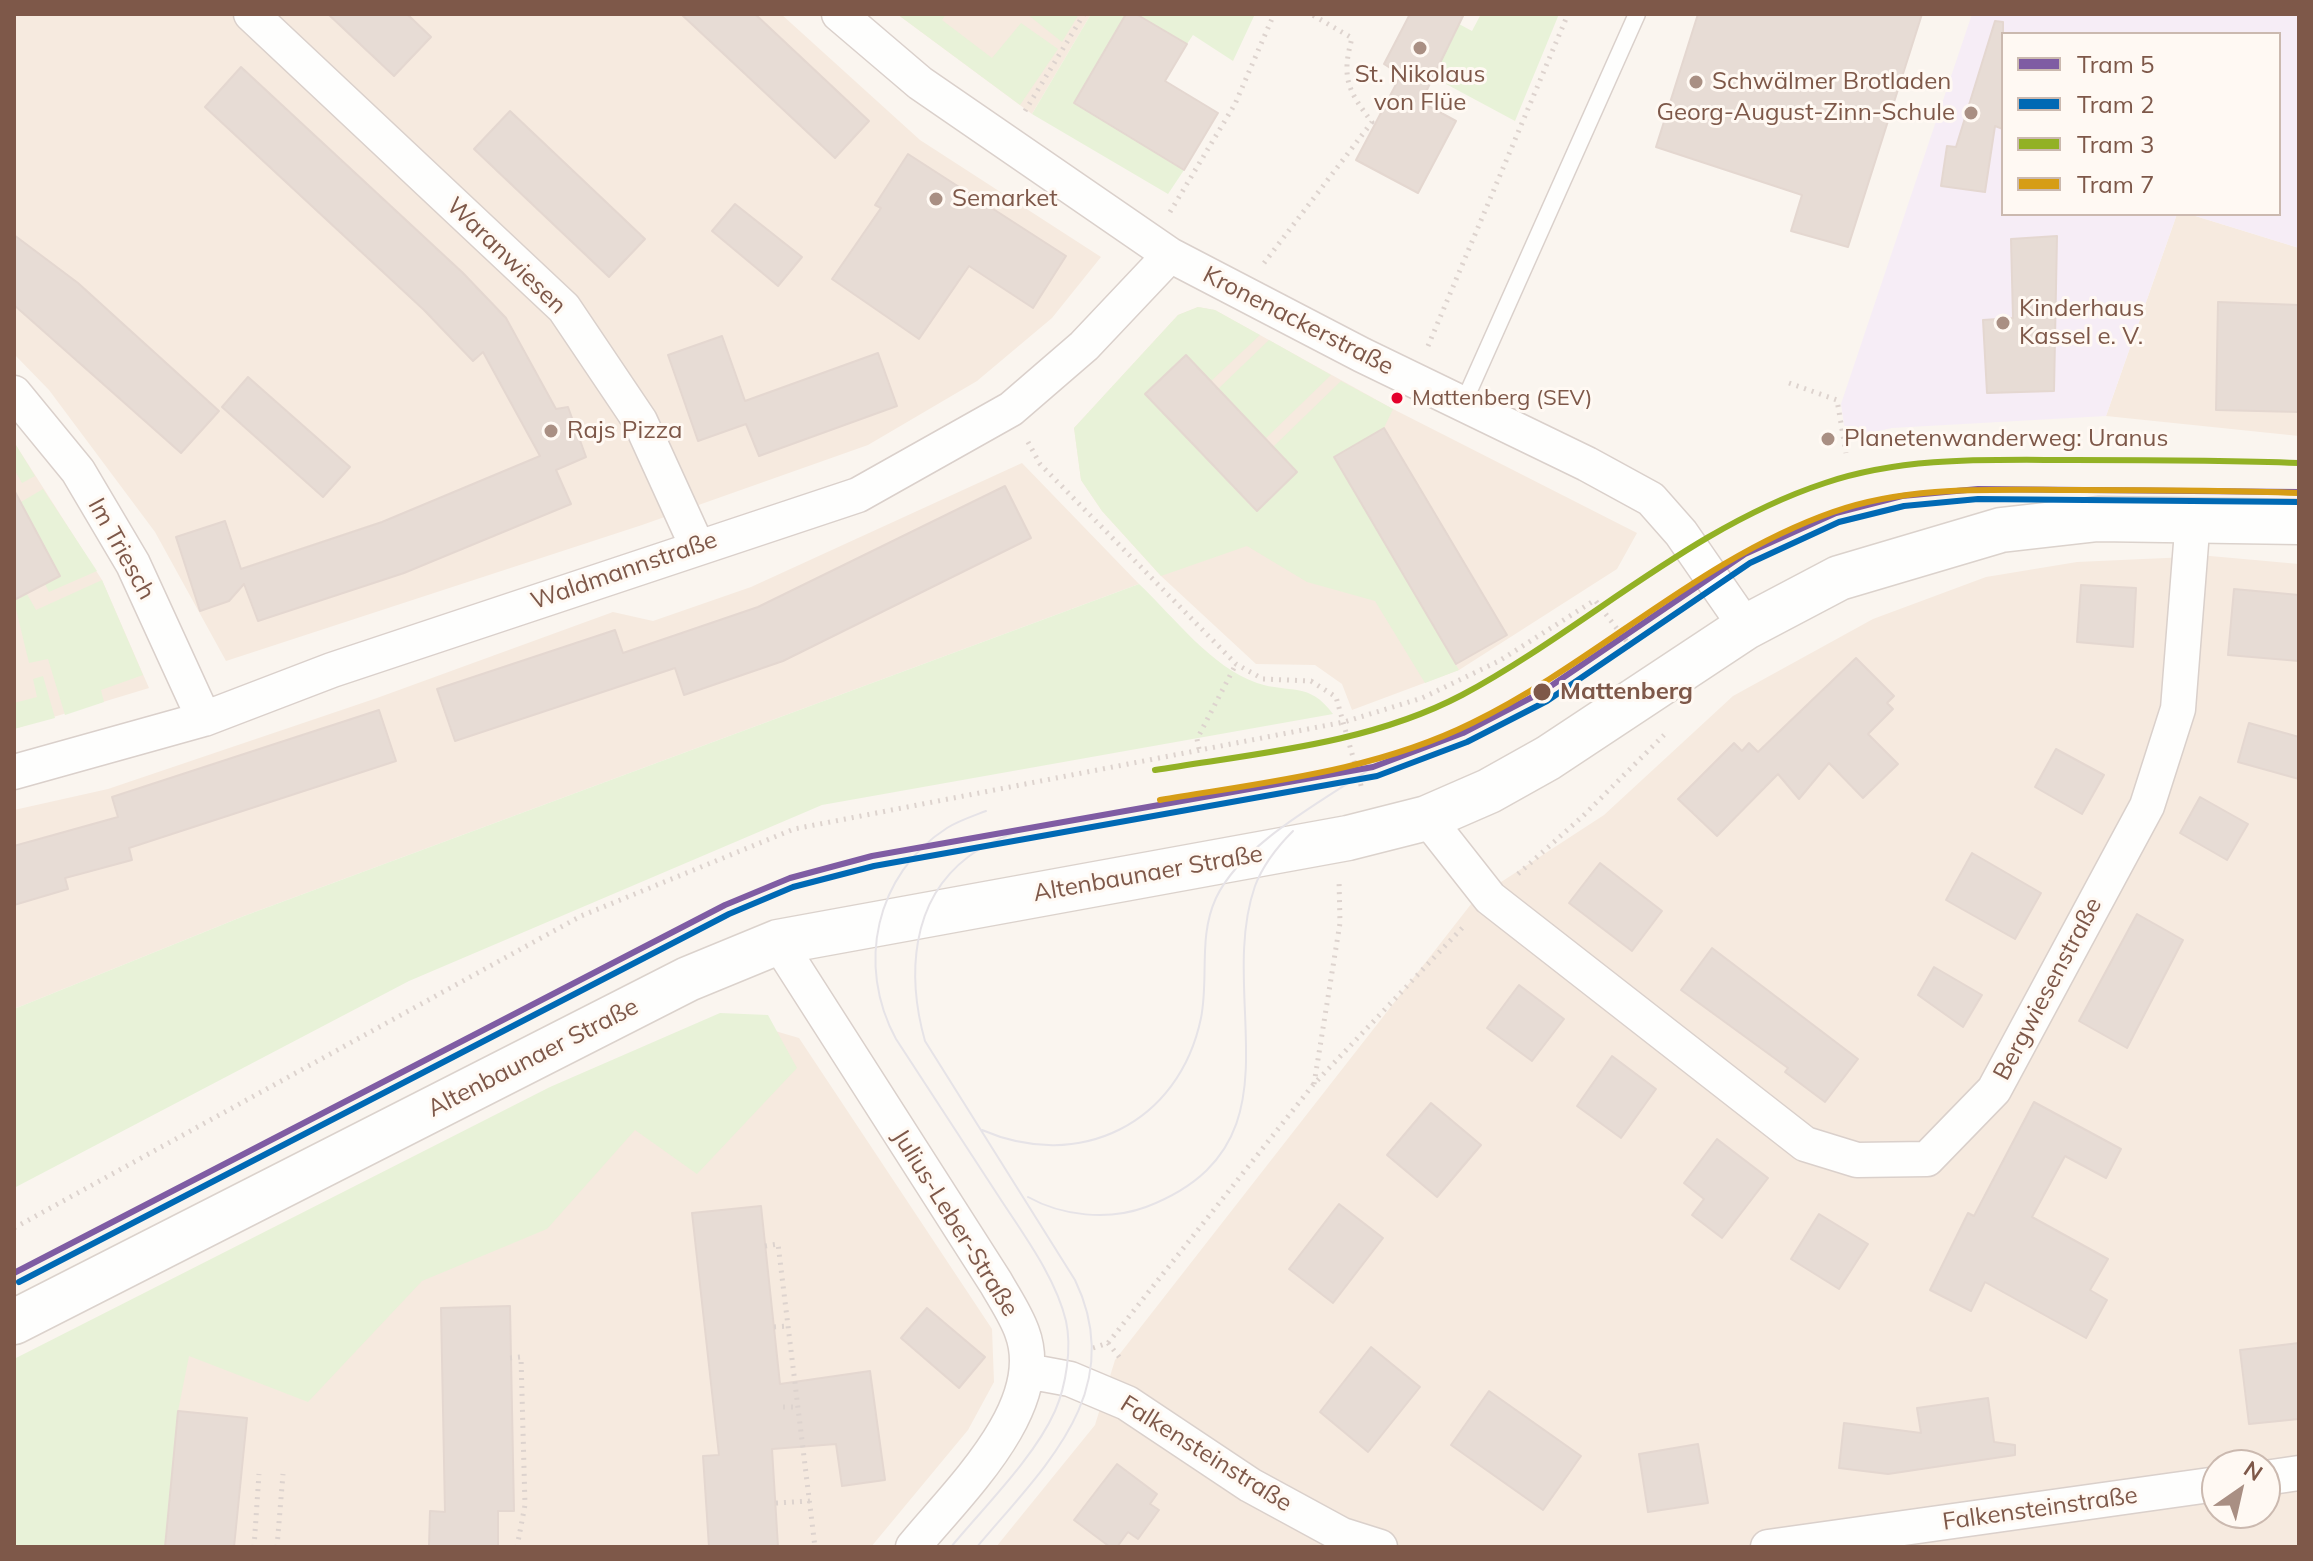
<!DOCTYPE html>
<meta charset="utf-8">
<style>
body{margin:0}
#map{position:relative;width:2313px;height:1561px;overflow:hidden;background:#faf5ef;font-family:Mulish,sans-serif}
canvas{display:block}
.frame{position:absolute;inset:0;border:16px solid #7e5849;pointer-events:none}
.legend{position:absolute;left:2001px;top:32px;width:280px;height:184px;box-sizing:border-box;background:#fff9f3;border:2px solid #cbb9af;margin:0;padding:10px 14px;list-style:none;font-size:24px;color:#7e5849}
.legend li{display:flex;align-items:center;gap:16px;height:40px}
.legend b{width:40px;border:2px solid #cbb9af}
.north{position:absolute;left:2201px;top:1449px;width:80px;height:80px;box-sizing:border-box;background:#fff9f3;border:2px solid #cbb9af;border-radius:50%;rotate:34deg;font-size:22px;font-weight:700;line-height:32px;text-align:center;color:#7e5849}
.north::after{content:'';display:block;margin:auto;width:28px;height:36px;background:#a98f83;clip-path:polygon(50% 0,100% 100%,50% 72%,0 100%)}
</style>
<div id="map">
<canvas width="2313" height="1561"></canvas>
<div class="frame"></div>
<ul class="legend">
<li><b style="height:10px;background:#7f5ca3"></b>Tram 5</li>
<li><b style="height:10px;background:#0069b4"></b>Tram 2</li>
<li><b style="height:10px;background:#92b125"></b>Tram 3</li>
<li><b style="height:10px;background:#d69d16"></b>Tram 7</li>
</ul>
<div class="north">N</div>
</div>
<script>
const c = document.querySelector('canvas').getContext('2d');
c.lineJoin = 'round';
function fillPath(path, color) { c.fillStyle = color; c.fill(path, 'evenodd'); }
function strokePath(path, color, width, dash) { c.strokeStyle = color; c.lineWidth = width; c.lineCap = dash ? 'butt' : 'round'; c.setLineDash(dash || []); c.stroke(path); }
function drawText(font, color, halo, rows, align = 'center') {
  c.font = font + ' Mulish,sans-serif'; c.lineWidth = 6; c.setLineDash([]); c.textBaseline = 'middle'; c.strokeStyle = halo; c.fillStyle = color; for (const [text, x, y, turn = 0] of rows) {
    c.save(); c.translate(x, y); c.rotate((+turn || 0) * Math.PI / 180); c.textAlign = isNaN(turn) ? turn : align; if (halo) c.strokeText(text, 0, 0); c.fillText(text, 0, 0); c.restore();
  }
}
fillPath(new Path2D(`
 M14 14H781L920 140 1101 257 1052 318 977 381 868 445 642 525 226 661 155 532 49 390 14 354Z
 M897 14H1091L1032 114Z
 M2177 214H2189L2299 248V436L2106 416Z
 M1198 307 1215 310 1393 409 1637 533 1617 569 1459 670 1352 710 1342 684 1315 665 1256 664 1161 576 1102 511 1081 480 1074 428 1178 315Z
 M14 442 102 580 149 688 14 729Z
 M1022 463 1139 584 244 916 14 1009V810L108 789 377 698 613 612 653 621 751 587Z
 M2210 556 2299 564V1547H996L1095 1425 1115 1360 1475 899 1604 815 1733 696 1873 619 1986 577 2077 562ZM2217 1465H2265V1513H2217Z
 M748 1023 799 1038 992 1329 994 1382 968 1430 871 1547H14V1397Z`), '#f6eadf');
fillPath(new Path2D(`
 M1972 14H2299V248L2189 214H2279V34H2003V214H2177L2106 416 1892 428 1846 438 1841 404Z`), '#f6edf6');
fillPath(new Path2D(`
 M897 14H946L942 20 992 58 1021 23 1058 49 1020 105Z
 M1027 14H1079L1062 42Z
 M1091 14H1126L1074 103 1184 170 1168 194 1032 114Z
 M1136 14H1255L1233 61 1193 35 1187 44Z
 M1481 14H1559L1515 121 1433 77 1459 24 1472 31Z
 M1198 307 1215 310 1260 335 1211 381 1186 355 1145 394 1256 511 1297 472 1273 447 1341 381 1393 409 1384 428 1334 457 1459 670 1425 683 1375 601 1307 582 1247 546 1161 576 1102 511 1081 480 1074 428 1178 315Z
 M1269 340 1331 375 1266 438 1218 389Z
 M14 442 35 476 22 483 14 469Z
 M43 489 97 571 49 592 45 584 60 576 21 502Z
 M102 580 143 675 101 690 104 702 65 715 48 659 29 663 14 601 27 594 36 610Z
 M1139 584C1174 617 1211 667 1257 683 1290 694 1309 681 1333 714L822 805 409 981 14 1188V1009L244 916Z
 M43 676 55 718 14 729V703L37 697 33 679Z
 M720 1013 768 1015 797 1068 697 1174 635 1130 547 1229 422 1281 308 1402 189 1356 178 1411 165 1547H14V1359L550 1087Z`), '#e8f2d8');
const building = new Path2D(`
 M328 14H407L431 37 394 76Z
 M681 14H755L869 121 835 158Z
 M1126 14H1136L1187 44 1165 81 1218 113 1184 170 1074 103Z
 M1410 14H1464L1421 102 1456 121 1418 193 1356 160 1401 75 1384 64Z
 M1698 14H1922L1848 247 1791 231 1802 195 1656 147Z
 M1995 21 2003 22V129L1995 126 1985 192 1941 186 1947 146 1956 147Z
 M241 67 463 273 506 318 556 409 568 407 586 457 556 470 571 504 404 573 258 621 244 584 229 601 200 611 176 537 225 521 241 569 382 522 540 456 483 352 473 361 424 310 205 107Z
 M510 111 645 239 609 277 474 149Z
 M908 154 1066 256 1033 308 969 266 919 339 832 279 881 208 875 205Z
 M735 204 802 257 778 286 712 231Z
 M14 235 78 283 219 411 181 453 14 305Z
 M2057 236 2054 391 1987 393 1983 320 2013 318 2011 239Z
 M2218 302 2299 305V412L2216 410Z
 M722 336 745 401 878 353 897 406 759 456 746 424 698 441 668 355Z
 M1186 355 1297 472 1257 511 1145 394Z
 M248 377 350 467 323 497 222 407Z
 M1384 428 1507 635 1456 664 1334 457Z
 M1005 486 1031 538 783 661 684 695 675 668 455 741 437 689 615 630 623 653 758 607Z
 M14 490 60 576 14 600Z
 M2081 585 2136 588 2133 647 2077 642Z
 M2234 589 2299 595V661L2228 655Z
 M1856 658 1894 696 1887 703 1893 709 1868 734 1898 764 1863 798 1829 763 1799 799 1778 774 1717 836 1678 799 1734 743 1742 751 1749 743 1758 752Z
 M379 710 396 761 129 848 132 860 65 878 68 889 14 905V846L118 817 112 797Z
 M2249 723 2299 737V779L2238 762Z
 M2056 749 2104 775 2082 814 2035 787Z
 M2200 797 2248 824 2227 860 2180 833Z
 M1972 853 2041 893 2015 939 1946 900Z
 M1600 863 1662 911 1632 951 1569 903Z
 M2137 914 2183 940 2127 1048 2079 1021Z
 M1712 948 1858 1059 1825 1102 1785 1072 1788 1068 1681 990Z
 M1934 967 1982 995 1963 1027 1918 995Z
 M1519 985 1564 1019 1532 1061 1487 1028Z
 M1612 1056 1656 1089 1621 1138 1577 1106Z
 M2034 1102 2121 1149 2106 1178 2065 1156 2032 1217 2108 1259 2090 1290 2107 1300 2086 1338 1985 1282 1971 1311 1930 1290 1968 1213 1974 1216Z
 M1431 1103 1481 1145 1437 1197 1387 1155Z
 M1717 1139 1768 1178 1722 1238 1692 1215 1704 1199 1684 1183Z
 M1339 1204 1383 1238 1333 1303 1289 1269Z
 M761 1206 780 1384 870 1371 885 1480 842 1486 836 1444 772 1449 778 1547H709L703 1456 719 1455 692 1213Z
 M1819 1214 1868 1244 1839 1289 1791 1259Z
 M510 1306 514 1511H498V1547H429L430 1511 445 1512 441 1308Z
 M927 1308 985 1357 959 1388 901 1338Z
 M2299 1343V1419L2249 1424 2240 1350Z
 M1371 1347 1420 1387 1368 1452 1320 1412Z
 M1489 1391 1581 1456 1543 1510 1451 1445Z
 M1988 1398 1994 1442 2015 1445V1455L1888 1474 1839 1468 1844 1423 1921 1433 1917 1408Z
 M178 1411 247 1418 234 1547H165Z
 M1698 1444 1708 1503 1648 1512 1639 1454Z
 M1117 1464 1157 1494 1150 1504 1159 1510 1138 1539 1128 1532 1117 1547H1110L1074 1520Z`);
fillPath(building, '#e7dcd5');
strokePath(building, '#e4d7d0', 2);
const lane = new Path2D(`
 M1463 404 1637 14`);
const street = new Path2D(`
 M251 14 564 308 640 421 697 546
 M839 14 920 83 1170 255 1362 355 1587 464 1651 499 1681 533 1746 627
 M14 393 78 471 133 564 204 719
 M14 772 204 719 332 670 858 495 1011 409 1084 346 1170 255
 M1427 818 1490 898 1805 1144 1857 1160 1927 1159 1994 1090 2147 806 2178 709 2193 518
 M778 942 996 1283C1005 1299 1016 1315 1022 1332 1050 1407 956 1494 913 1547
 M1027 1371 1070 1379 1127 1403 1250 1485 1342 1535 1380 1547
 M2265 1478 2299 1473
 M1768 1547 2217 1484`);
const secondary = new Path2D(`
 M14 1322 688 979 778 942 1348 838 1427 818 1489 791 1548 758 1746 627 1839 578 2001 530 2098 519 2299 522`);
strokePath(lane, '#dad0cb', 19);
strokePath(street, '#dad0cb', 37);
strokePath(secondary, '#dbd2cc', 47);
strokePath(new Path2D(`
 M1025 111 1084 14
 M1170 212 1235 104 1274 14
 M1264 263 1372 122C1348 91 1341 78 1352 38L1311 14
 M1428 346 1568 14
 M1789 383 1837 400 1846 453
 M1028 442 1040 464 1236 664 1263 679 1311 681 1336 697 1362 789
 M1199 749 1197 739 1236 664
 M1518 874 1583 816 1664 735
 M1314 1084 1340 923 1339 880
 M14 1228 581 916 794 829 1344 722 1422 698 1499 661 1595 600 1634 651
 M765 1246 778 1244 815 1547
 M774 1327 789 1326
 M1108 1343 1120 1358
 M1093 1348 1108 1343 1313 1085 1465 925
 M510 1358 521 1357 525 1505 517 1547
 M783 1407H798
 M776 1503 810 1501
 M254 1547 259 1474
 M277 1547 283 1474`), '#ddd3ce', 5, [2, 6]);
strokePath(lane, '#fefefd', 16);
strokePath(street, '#fefefd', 34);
strokePath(secondary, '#fefefd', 44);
strokePath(new Path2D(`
 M982 1130C1079 1172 1179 1124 1201 1018 1209 978 1198 937 1216 898 1242 843 1323 801 1373 767
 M1028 1197C1062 1216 1108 1221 1146 1207 1307 1145 1215 1002 1255 886 1263 865 1277 847 1293 831
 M951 1547C984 1507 1034 1458 1055 1411 1066 1386 1072 1348 1066 1321 1056 1279 1026 1238 1003 1203 967 1148 931 1093 896 1039 856 966 875 874 947 828 958 821 973 816 986 811
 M977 1547C1043 1468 1129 1392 1075 1280L925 1041C907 977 910 901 968 857 985 844 1004 837 1023 829`), '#e6e3e7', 2);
strokePath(new Path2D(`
 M14 1273 725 905 790 878 872 856 1373 767 1463 733 1542 692 1745 554 1836 513 1902 496 1978 489 2299 492`), '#7f5ca3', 6);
strokePath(new Path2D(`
 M19 1282 729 914 793 887 874 866 1377 776 1467 742 1547 701 1750 563 1839 522 1904 506 1978 499 2299 502`), '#0069b4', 6);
strokePath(new Path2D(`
 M1155 770C1258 753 1369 744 1462 695 1585 629 1691 527 1825 483 1905 456 1990 460 2073 460 2148 460 2224 460 2299 463`), '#92b125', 6);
strokePath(new Path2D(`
 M1160 800C1266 782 1375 771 1472 723 1597 662 1699 559 1833 512 1909 485 1993 490 2073 490 2148 490 2223 490 2298 493`), '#d69d16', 6);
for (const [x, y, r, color] of [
 [1420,48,8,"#a98f83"],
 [1696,82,8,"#a98f83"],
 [1971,113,8,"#a98f83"],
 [936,199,8,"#a98f83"],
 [2003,323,8,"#a98f83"],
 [1397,398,7,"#e4002b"],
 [551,431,8,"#a98f83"],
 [1828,439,8,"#a98f83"],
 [1542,692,10,"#7e5849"]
]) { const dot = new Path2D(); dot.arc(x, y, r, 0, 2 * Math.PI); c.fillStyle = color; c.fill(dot); strokePath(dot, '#fff9f3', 3); }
drawText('22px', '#7e5849', '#fff9f3', [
 ["Mattenberg (SEV)",1412,398]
], 'left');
drawText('24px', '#7e5849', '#fff9f3', [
 ["St. Nikolaus",1420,75,"center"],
 ["von Flüe",1420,103,"center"],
 ["Schwälmer Brotladen",1712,82],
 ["Georg-August-Zinn-Schule",1955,113,"right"],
 ["Semarket",952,199],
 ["Kinderhaus",2019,309],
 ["Kassel e. V.",2019,337],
 ["Rajs Pizza",567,431],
 ["Planetenwanderweg: Uranus",1844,439]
], 'left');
drawText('24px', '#7e5849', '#fff9f3', [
 ["Waranwiesen",506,256,44],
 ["Kronenackerstraße",1298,321,27],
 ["Im Triesch",121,549,61],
 ["Waldmannstraße",624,571,-19],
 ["Altenbaunaer Straße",1148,874,-10],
 ["Bergwiesenstraße",2048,989,-62],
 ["Altenbaunaer Straße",533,1058,-27],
 ["Julius-Leber-Straße",955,1223,58],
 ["Falkensteinstraße",1206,1454,32],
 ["Falkensteinstraße",2040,1509,-8]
]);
drawText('bold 24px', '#7e5849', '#fff9f3', [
 ["Mattenberg",1560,692]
], 'left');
</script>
